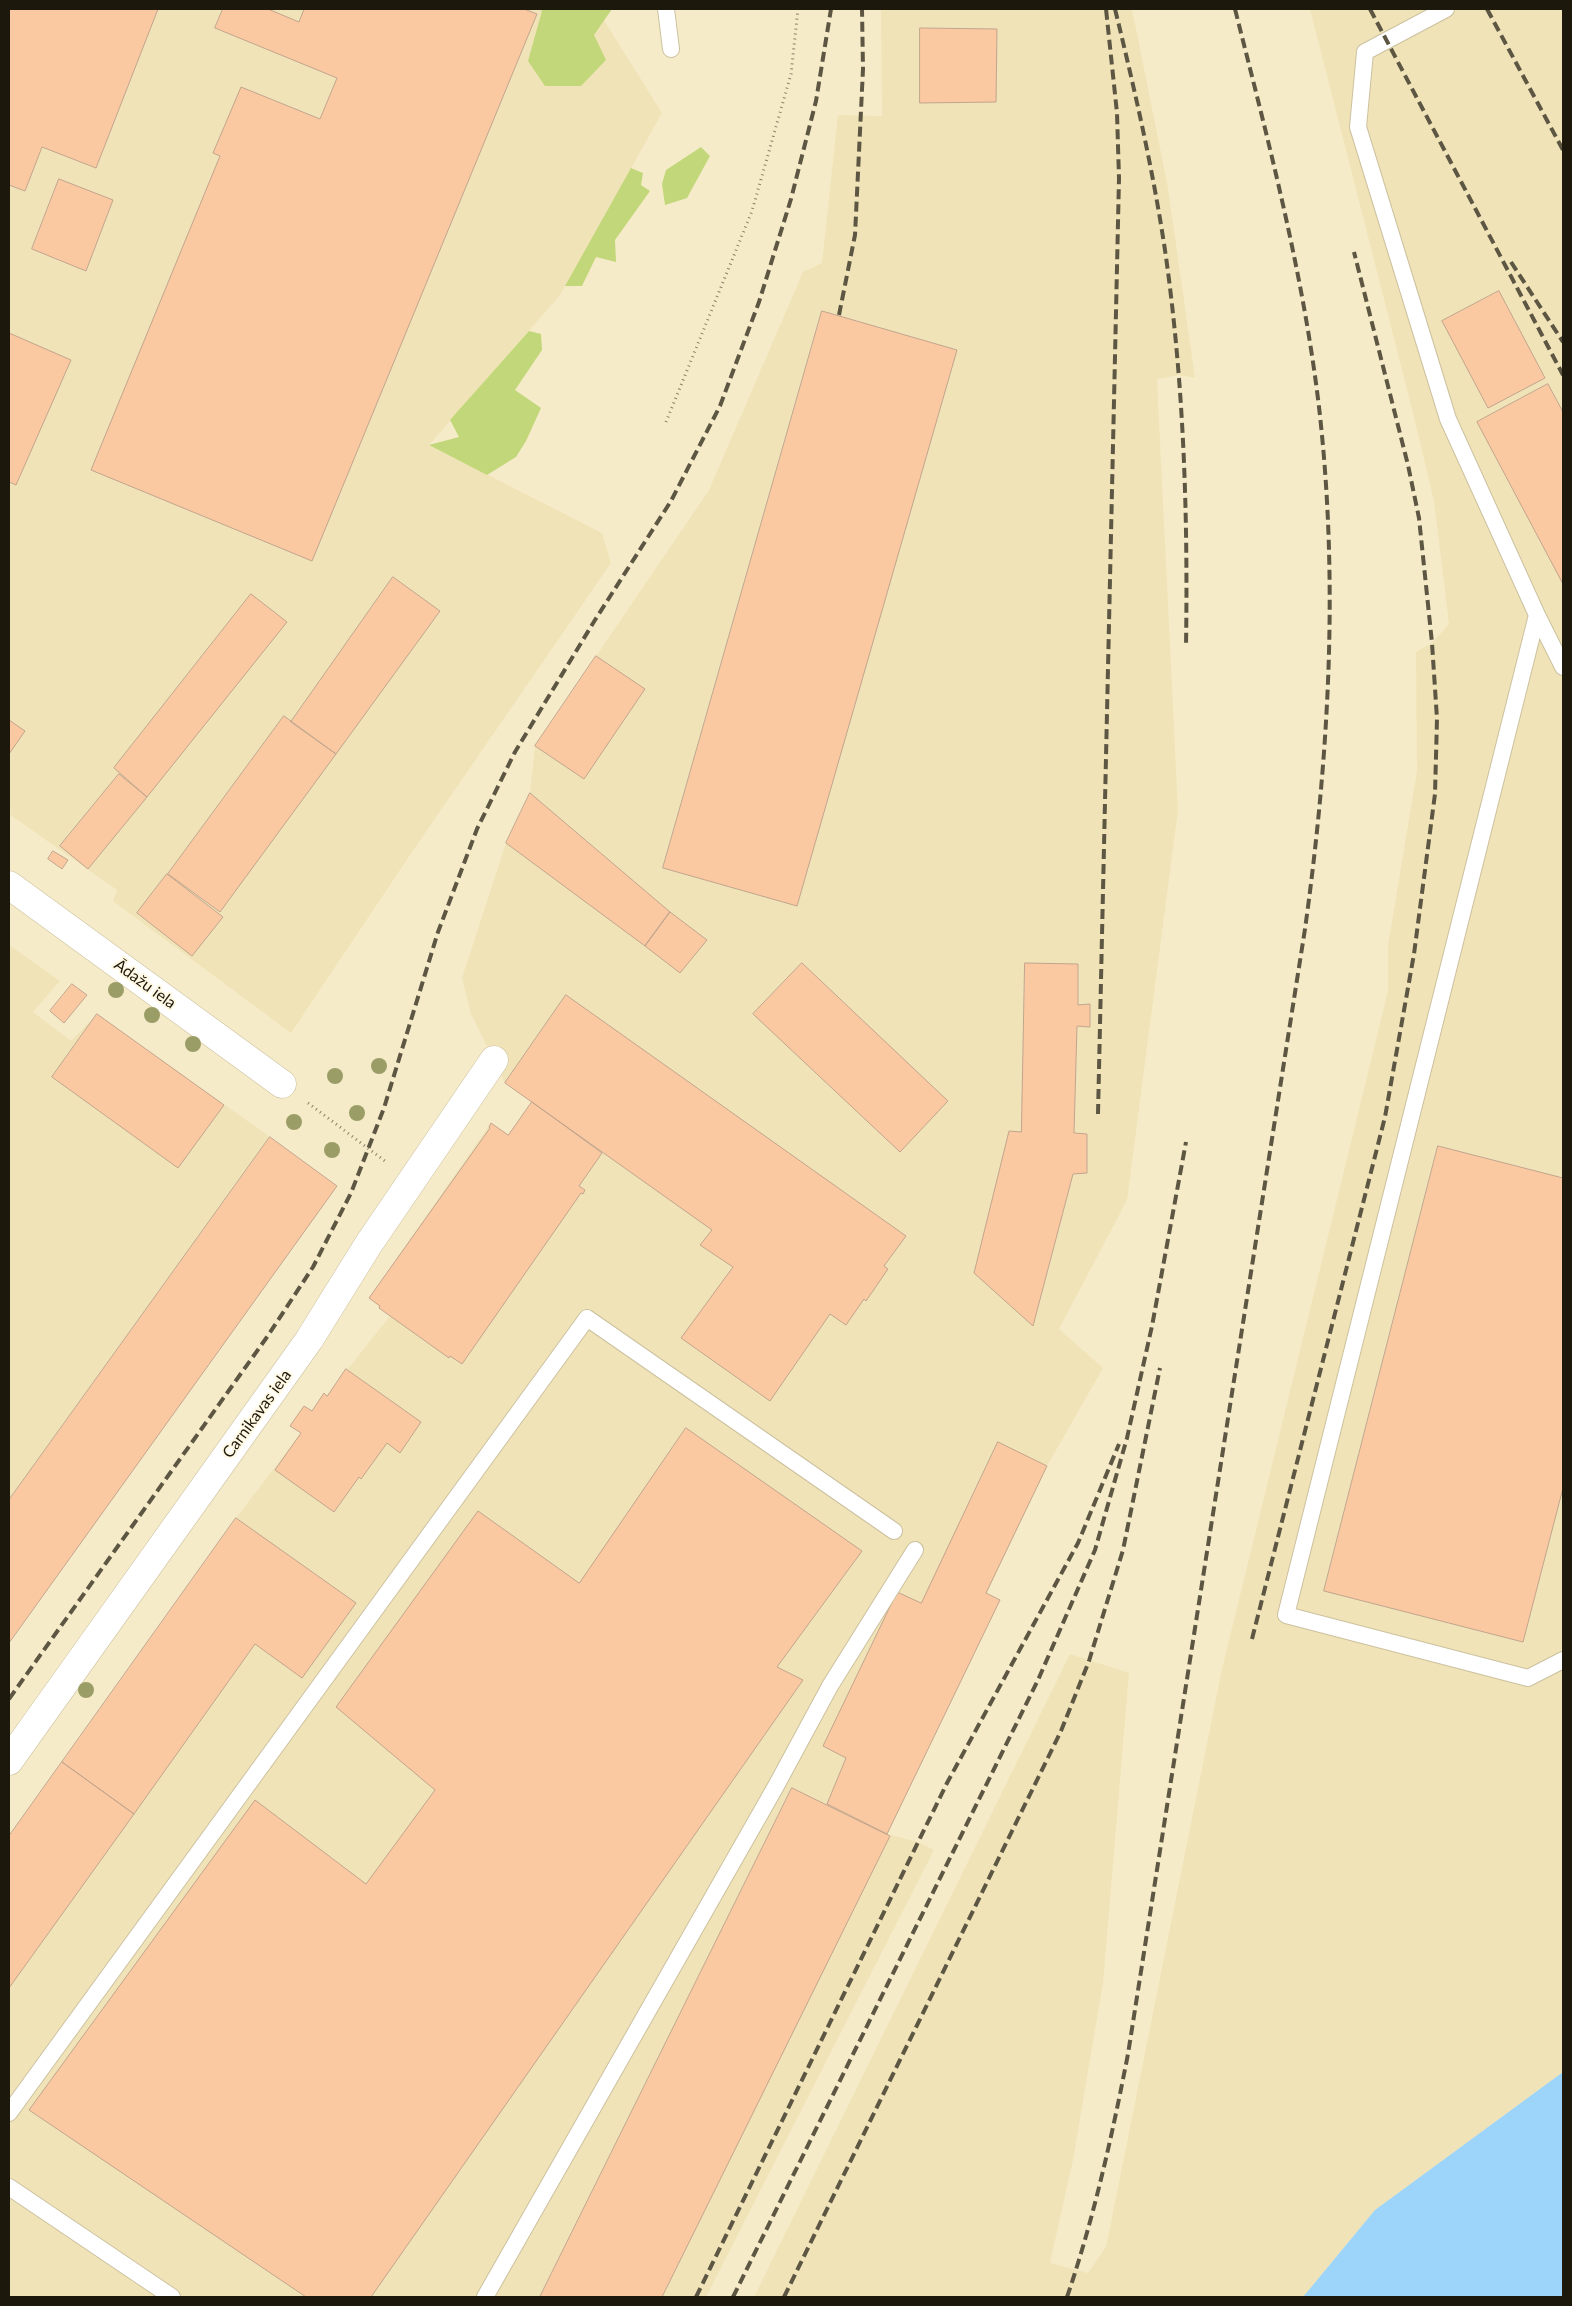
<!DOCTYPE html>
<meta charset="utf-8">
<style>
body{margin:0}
#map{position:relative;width:1572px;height:2306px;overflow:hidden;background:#f6ebc8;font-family:Lato,sans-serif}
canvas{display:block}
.frame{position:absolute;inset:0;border:10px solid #1c180c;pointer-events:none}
</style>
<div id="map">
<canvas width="1572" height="2306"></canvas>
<div class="frame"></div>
</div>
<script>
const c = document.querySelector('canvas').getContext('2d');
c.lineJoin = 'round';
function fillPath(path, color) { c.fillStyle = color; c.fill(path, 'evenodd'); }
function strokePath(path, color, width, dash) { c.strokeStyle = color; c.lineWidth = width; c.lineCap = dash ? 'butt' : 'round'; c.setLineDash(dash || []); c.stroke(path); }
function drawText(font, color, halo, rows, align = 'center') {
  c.font = font + ' Lato,sans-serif'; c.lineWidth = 4; c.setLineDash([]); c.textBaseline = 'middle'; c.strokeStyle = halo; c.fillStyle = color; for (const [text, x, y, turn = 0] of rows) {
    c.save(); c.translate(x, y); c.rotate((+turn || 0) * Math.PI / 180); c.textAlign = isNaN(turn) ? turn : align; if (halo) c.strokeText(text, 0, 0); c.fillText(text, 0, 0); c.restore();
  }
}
fillPath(new Path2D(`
 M9 9H597L662 113 560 295 429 445 602 533 611 563 412 852 291 1033 113 901 117 890 9 814Z
 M881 9H1132L1168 188 1195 378 1179 375 1157 379 1178 810 1127 1200 1059 1329 1103 1368 1047 1466 987 1593 1000 1600 887 1834 918 1842 934 1850 706 2297H9V1836L236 1518 301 1433 290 1426 304 1406 312 1411 324 1393 327 1395 390 1316 369 1298 491 1123 509 1135 532 1102 505 1083 471 1014 462 978 506 843 530 793 535 746 709 490 803 272 822 263 838 115 882 116Z
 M1310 9H1563V2072L1375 2210 1303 2297H754L1070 1654 1129 1673 1103 1983 1073 2160 1050 2263 1088 2273 1106 2247 1222 1669 1388 991V946L1417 771 1416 652 1432 643 1449 624 1434 501 1411 405Z
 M9 945 60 981 33 1012 71 1041 97 1014 270 1137 9 1500Z`), '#f0e3b8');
fillPath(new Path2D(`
 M539 9H612L594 35 606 60 581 86H545L528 61 542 11Z
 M701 147 710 156 687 198 665 205 662 184 666 170Z
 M631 168 643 173 641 185 650 191 615 240 616 262 596 257 582 286H565Z
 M529 331 541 334 542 350 515 390 541 408 526 441 516 457 487 475 429 445 459 437 450 420Z`), '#c2d779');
fillPath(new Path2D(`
 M1563 2072V2297H1303L1375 2210Z`), '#9dd4f9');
const building = new Path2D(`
 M9 9H158L96 168 42 147 25 191 9 185Z
 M223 9H268L299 22 304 9H524L537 14 312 561 91 470 220 156 213 153 241 87 320 119 337 78 215 28Z
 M920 28 997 29 996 102 920 103Z
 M59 179 113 200 86 271 32 249Z
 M1499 291 1545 378 1488 408 1442 321Z
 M822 311 957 350 797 906 663 868Z
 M9 333 71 360 16 485 9 482Z
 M1548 384 1563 412V584L1477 422Z
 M393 577 440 611 336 754 291 722Z
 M251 594 287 622 147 797 114 768Z
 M596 656 645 689 584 779 535 746Z
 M284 716 336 754 220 912 168 874Z
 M9 720 25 731 9 754Z
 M119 774 147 797 88 869 60 846Z
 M530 793 670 912 645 946 506 843Z
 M53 851 68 860 62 869 48 859Z
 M167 874 223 917 192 956 137 913Z
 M670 912 707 940 680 973 645 946Z
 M802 963 948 1101 900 1152 753 1014Z
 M1025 963 1078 964V1005L1090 1004V1027L1077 1026 1074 1133 1087 1134V1173L1073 1174 1033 1326 974 1273 1009 1131 1021 1132Z
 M72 984 87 995 64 1023 50 1011Z
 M566 995 906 1236 884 1266 888 1269 866 1301 864 1299 846 1325 830 1314 770 1401 681 1338 733 1267 700 1245 712 1230 505 1083Z
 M97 1014 224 1105 178 1168 52 1077Z
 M532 1102 602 1153 579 1186 585 1190 583 1194 581 1193 462 1364 450 1356 449 1358 379 1308 380 1306 369 1298 490 1128 489 1127 491 1123 508 1135Z
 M270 1137 337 1186 9 1643V1500Z
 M1438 1146 1563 1178V1488L1523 1642 1324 1591Z
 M346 1369 421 1422 400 1453 387 1443 361 1479 359 1477 334 1512 275 1470 301 1433 290 1426 304 1406 312 1411 324 1393 327 1396Z
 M686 1428 862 1551 777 1667 803 1680 371 2297H306L29 2110 255 1800 366 1884 435 1790 336 1707 478 1511 579 1583Z
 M998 1442 1047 1466 986 1593 1000 1600 887 1834 827 1804 846 1758 823 1746 897 1592 921 1603Z
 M236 1518 356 1603 302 1678 255 1644 134 1814 62 1762Z
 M62 1762 134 1814 9 1988V1836Z
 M792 1788 890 1836 662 2297H540Z`);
fillPath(building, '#fbc9a1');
strokePath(building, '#c2a58e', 1);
const lane = new Path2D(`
 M666 9 671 49
 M1446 9 1365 52 1358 127 1448 419 1537 615 1563 667
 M1537 615 1286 1615 1528 1678 1563 1660
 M9 2113 587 1318 894 1531
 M9 2187 172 2297
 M485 2297 776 1786 830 1686 915 1550`);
const street = new Path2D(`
 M9 885 282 1084
 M9 1761 309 1340 368 1245 494 1060`);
strokePath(lane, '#ccc19f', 18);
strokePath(street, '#ccc19f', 29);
strokePath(new Path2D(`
 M666 422 752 211 791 74 798 9
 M308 1103 385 1161`), '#89816a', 3, [1, 4]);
strokePath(lane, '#fff', 16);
strokePath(street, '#fff', 28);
strokePath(new Path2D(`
 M1115 9C1135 91 1154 174 1166 257 1184 387 1188 516 1186 647
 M1370 9 1563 375
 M1487 9 1563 150
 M1511 262 1563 342
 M839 315 855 235 863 69 862 9
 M1098 1114 1119 178 1117 113 1106 9
 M1252 1639 1385 1117 1414 954 1435 794 1437 719 1432 643 1419 518 1408 465 1354 252
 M9 1699 267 1337 313 1267 351 1193 384 1108 438 932 477 829 515 752 595 620 671 501 720 406 759 302 791 199 816 101 831 9
 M696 2297 947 1783 1078 1543 1119 1444
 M733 2297 1038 1680 1095 1550 1127 1438 1152 1326 1186 1142
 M784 2297 1061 1731 1089 1661 1123 1550 1160 1368
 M1067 2297C1094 2218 1112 2136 1128 2054L1305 929C1329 756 1339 581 1319 407 1303 272 1268 140 1235 9`), '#5c5643', 4, [10, 5]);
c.fillStyle = '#9b9d66';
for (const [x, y] of [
 [116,990],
 [152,1015],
 [193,1044],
 [379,1066],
 [335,1076],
 [357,1113],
 [294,1122],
 [332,1150],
 [86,1690]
]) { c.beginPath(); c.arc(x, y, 8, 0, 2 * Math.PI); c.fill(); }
drawText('16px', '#1c180c', '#fff9e4', [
 ["Ādažu iela",145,984,36],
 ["Carnikavas iela",257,1414,-54]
]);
</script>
